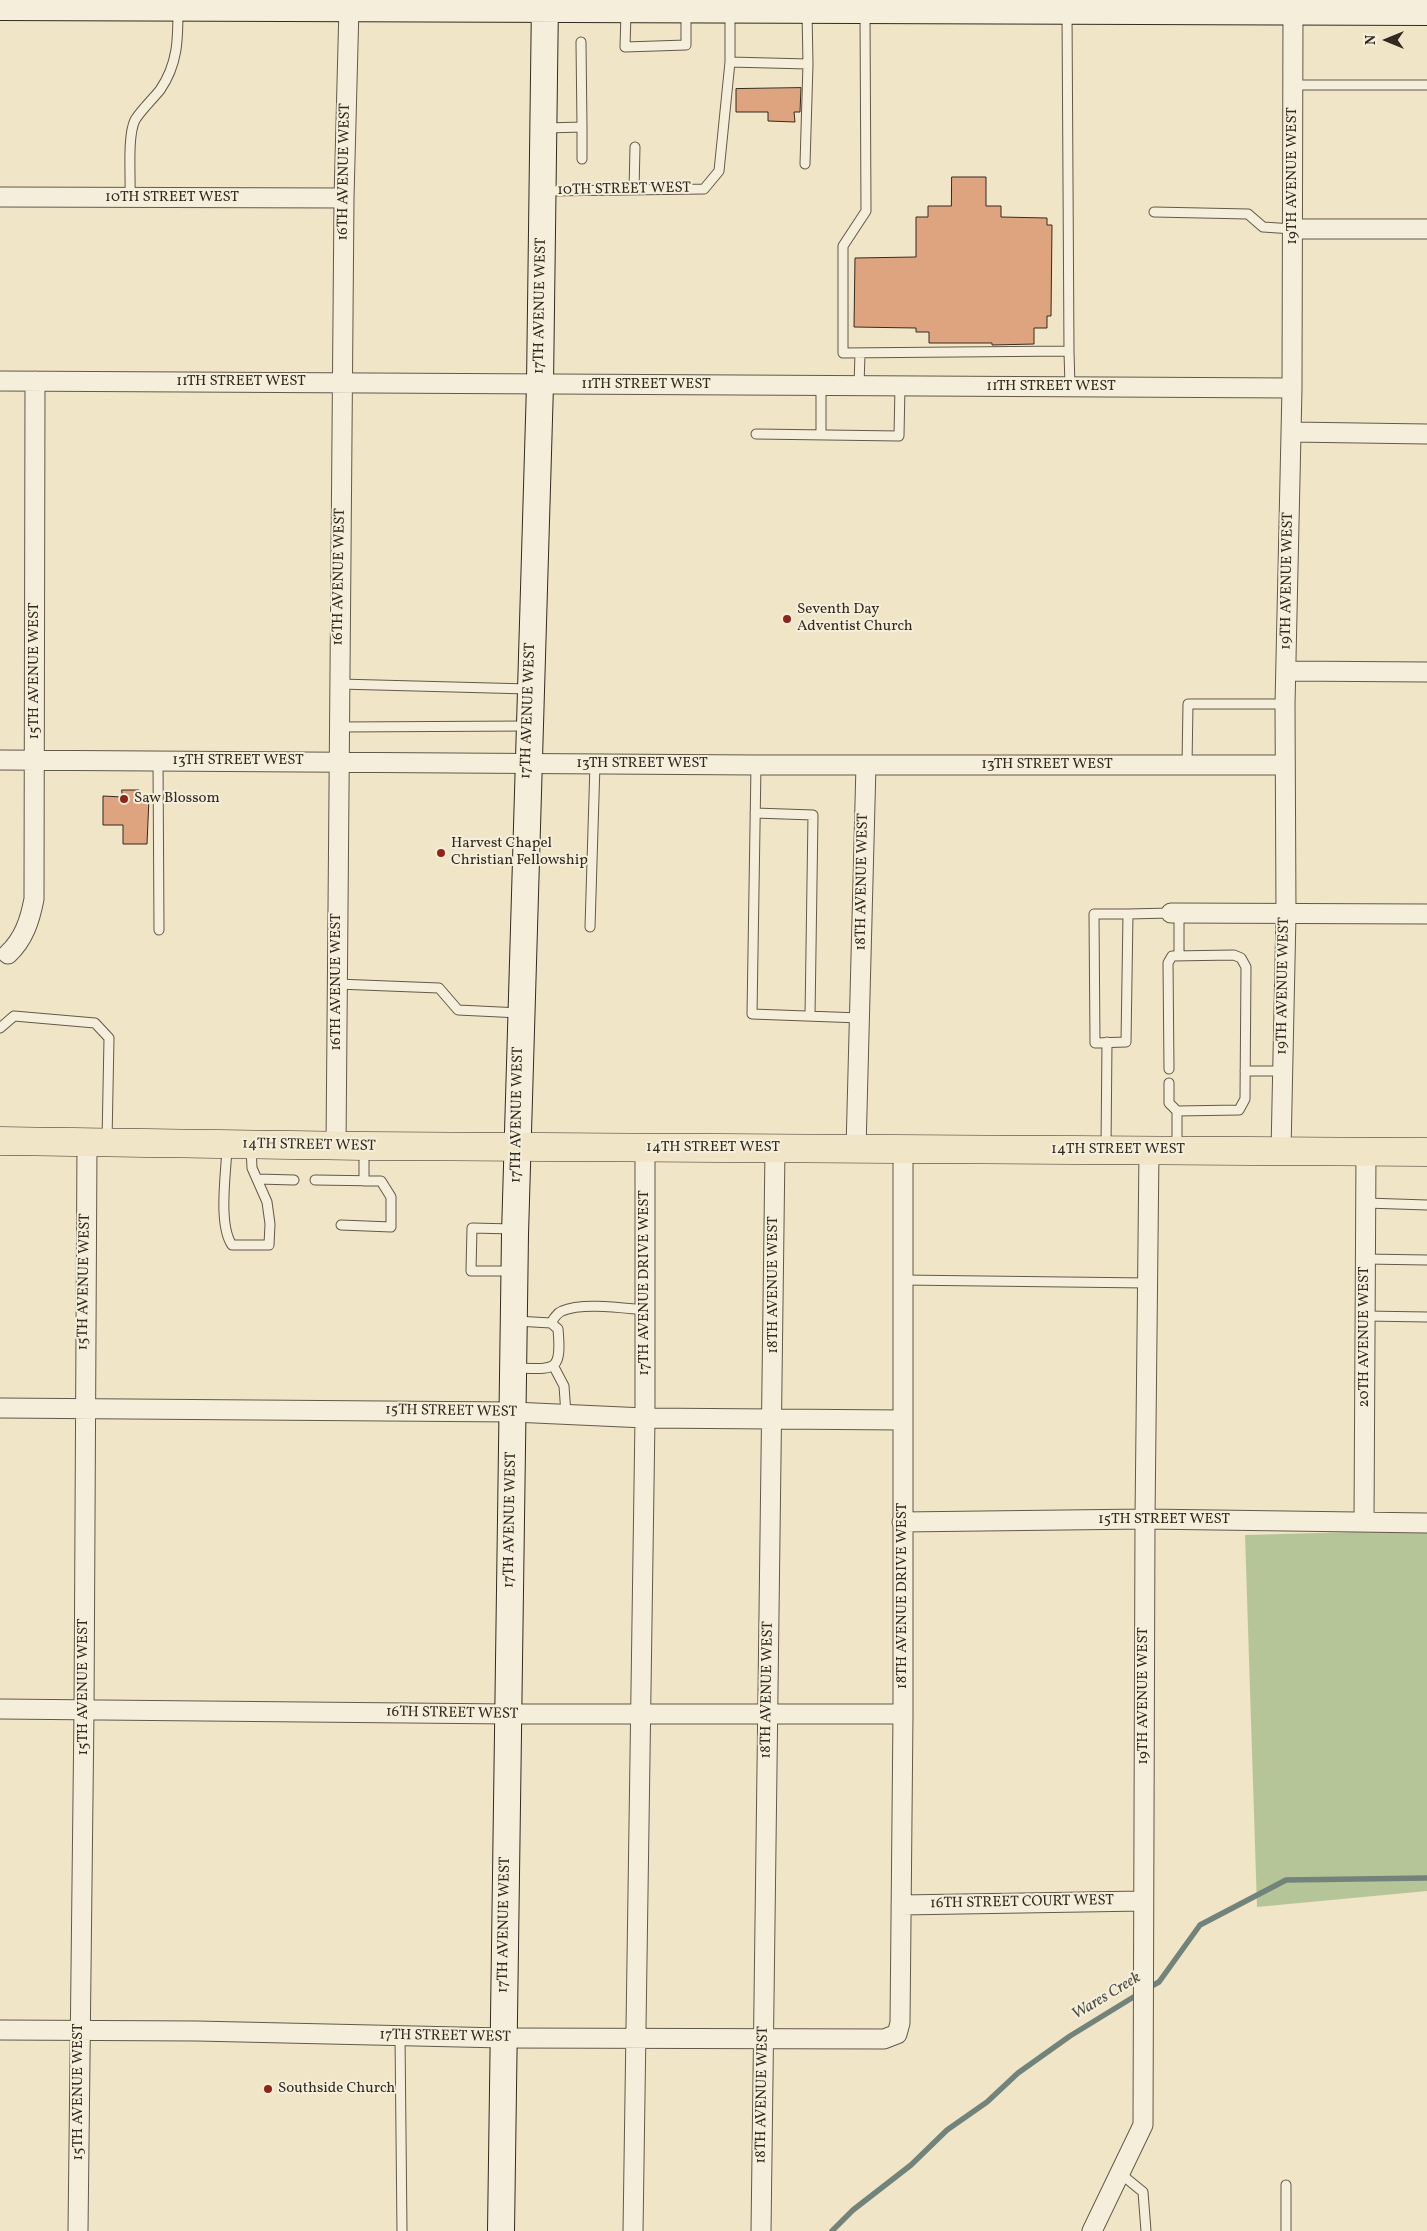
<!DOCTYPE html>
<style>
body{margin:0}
#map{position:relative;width:1427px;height:2231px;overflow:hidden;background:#f0e5c6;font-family:Vollkorn,serif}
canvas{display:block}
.north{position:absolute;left:1362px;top:15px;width:50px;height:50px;-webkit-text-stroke:4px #f5eeda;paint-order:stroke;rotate:270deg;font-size:14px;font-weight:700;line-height:20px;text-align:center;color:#342a20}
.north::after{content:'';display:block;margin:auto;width:18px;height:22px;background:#342a20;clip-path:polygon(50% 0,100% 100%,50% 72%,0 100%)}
</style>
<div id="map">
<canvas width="1427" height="2231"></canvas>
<div class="north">N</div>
</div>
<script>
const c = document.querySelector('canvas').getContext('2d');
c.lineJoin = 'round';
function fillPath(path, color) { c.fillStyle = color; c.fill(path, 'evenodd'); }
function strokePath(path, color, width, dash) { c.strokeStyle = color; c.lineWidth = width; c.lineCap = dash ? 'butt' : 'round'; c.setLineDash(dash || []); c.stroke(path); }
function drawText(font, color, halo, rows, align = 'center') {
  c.font = font + ' Vollkorn,serif'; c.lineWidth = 4; c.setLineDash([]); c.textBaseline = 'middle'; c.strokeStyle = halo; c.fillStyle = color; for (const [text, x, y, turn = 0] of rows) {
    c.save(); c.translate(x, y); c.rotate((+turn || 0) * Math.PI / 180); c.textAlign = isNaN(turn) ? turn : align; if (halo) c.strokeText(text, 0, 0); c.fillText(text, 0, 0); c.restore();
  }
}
fillPath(new Path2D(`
 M1355 1532 1427 1533V1891L1257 1907 1245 1535Z`), '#b6c598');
strokePath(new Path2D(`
 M1148 1988 1159 1982 1200 1925 1286 1880 1427 1878
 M832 2231 853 2210 911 2165 947 2130 987 2102 1018 2073 1070 2036 1140 1993`), '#71837a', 5.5);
const building = new Path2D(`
 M801 88 800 112H794L795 122 768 121V112H736V89Z
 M952 177H986V206H1001V217L1047 218V225H1052L1051 316H1047V328H1034V344L992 345V343H929V332H916V328L854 327 855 258 916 257V217H928V206H951Z
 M122 790H139V798H149L147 844H123V825H103V796L122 797Z`);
fillPath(building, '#dea47f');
strokePath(building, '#342a20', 1);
const lane = new Path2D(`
 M626 12 625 47 686 45V12
 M807 12 808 64
 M865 13 866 211 843 246V353L1069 351 1067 12
 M730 62 808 64 805 164
 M1293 85H1427
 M582 127V159
 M546 128 582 127 581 42
 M634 190 635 147
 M546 191 704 189 719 171 730 62V11
 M130 197C131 179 127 136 135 120 142 109 152 100 160 90 178 64 178 39 178 9
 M1154 212 1248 214 1263 227 1293 229
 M1069 351 1070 387
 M821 386V435
 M859 386 860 353
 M756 434 899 436 900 386
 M339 684 529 689
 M339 727 528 726
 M158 761 159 930
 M756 765 752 1014 860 1018
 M1187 765 1188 704H1285
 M755 813 813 815 810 1016
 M1179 913V955
 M1094 914H1128L1126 1042 1095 1043Z
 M1128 914 1171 913
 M590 927 595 764
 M337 984 439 988 458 1010 520 1013
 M0 1028 14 1016 95 1023 109 1038 107 1141
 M1169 1069 1168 963 1172 956 1234 955 1241 958 1246 967 1245 1099 1239 1110 1177 1111V1148
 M1245 1071H1283
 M1169 1083V1103L1177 1111
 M1106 1147 1107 1042
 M227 1148C226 1173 218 1225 232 1245H269L270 1224 267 1202 252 1168 251 1148
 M364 1148V1181
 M258 1179 294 1180
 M315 1180 381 1181 391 1197V1227L341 1225
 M1366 1203 1427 1205
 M1365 1259 1427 1260
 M512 1271H471L472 1228 513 1229
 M902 1280 1147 1283
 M1365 1316 1427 1317
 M516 1321 551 1323 558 1329C562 1373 555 1369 516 1368
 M551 1323C554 1318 557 1313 562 1311 582 1302 623 1308 645 1310
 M554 1367 564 1386 566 1414
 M400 2036 402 2231
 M1121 2174 1143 2192 1146 2231
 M1286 2185V2231`);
const street = new Path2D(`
 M0 197 344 198
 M1293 229H1427
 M0 381 1292 388
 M1291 432 1427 434
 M1286 671 1427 672
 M0 760 756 765H1285
 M1171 913 1427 914
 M8 954C24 939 30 920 34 899L35 381
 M336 1146 344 198 349 7
 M856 1149 866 765
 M1281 1151 1286 914 1285 704 1292 388 1293 11
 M0 1408 513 1412 645 1418 902 1420
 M902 1522 1145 1519 1427 1523
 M1364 1522 1366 1151
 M0 1709 509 1714H903
 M901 1905 1143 1901
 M0 2030 197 2031 503 2038 884 2039 897 2034 900 2023 903 1714V1150
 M78 2231 84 1710 87 1143
 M633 2231 645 1418V1148
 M761 2231 775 1149
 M1092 2231 1143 2125 1145 1519 1149 1150`);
const secondary = new Path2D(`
 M0 7 1427 12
 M501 2231 515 1234 540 385 545 0`);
const primary = new Path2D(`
 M0 1141 364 1146 1427 1152`);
strokePath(lane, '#63594a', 11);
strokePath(street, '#63594a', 21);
strokePath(secondary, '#342a20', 28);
strokePath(primary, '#342a20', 29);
strokePath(lane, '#f5eeda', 9);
strokePath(street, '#f5eeda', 19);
strokePath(secondary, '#f5eeda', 26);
strokePath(primary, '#f0e5c6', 28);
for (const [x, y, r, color] of [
 [787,619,5,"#8f2418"],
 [124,799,5,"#8f2418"],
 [441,853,5,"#8f2418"],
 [268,2089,5,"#8f2418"]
]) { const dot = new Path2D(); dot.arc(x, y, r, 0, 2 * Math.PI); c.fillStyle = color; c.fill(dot); strokePath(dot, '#f5eeda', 2); }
drawText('15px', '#342a20', '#f5eeda', [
 ["16TH AVENUE WEST",345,172,-89],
 ["19TH AVENUE WEST",1293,176,-90],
 ["10TH STREET WEST",624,190,-1],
 ["10TH STREET WEST",172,198],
 ["17TH AVENUE WEST",541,306,-89],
 ["11TH STREET WEST",241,382],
 ["11TH STREET WEST",646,385],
 ["11TH STREET WEST",1051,387],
 ["16TH AVENUE WEST",340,577,-89],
 ["19TH AVENUE WEST",1288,581,-89],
 ["15TH AVENUE WEST",35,671,-90],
 ["17TH AVENUE WEST",529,711,-88],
 ["13TH STREET WEST",238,761],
 ["13TH STREET WEST",642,764],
 ["13TH STREET WEST",1047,765],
 ["18TH AVENUE WEST",863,882,-89],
 ["16TH AVENUE WEST",337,982,-90],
 ["19TH AVENUE WEST",1284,986,-89],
 ["17TH AVENUE WEST",518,1115,-89],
 ["14TH STREET WEST",309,1146,1],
 ["14TH STREET WEST",713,1148],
 ["14TH STREET WEST",1118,1150],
 ["15TH AVENUE WEST",85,1282,-89],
 ["17TH AVENUE DRIVE WEST",645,1283,-90],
 ["18TH AVENUE WEST",774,1285,-90],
 ["20TH AVENUE WEST",1365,1337,-90],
 ["15TH STREET WEST",451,1412,1],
 ["17TH AVENUE WEST",511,1520,-89],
 ["15TH STREET WEST",1164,1520],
 ["18TH AVENUE DRIVE WEST",903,1596,-90],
 ["15TH AVENUE WEST",84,1687,-90],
 ["18TH AVENUE WEST",768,1690,-89],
 ["19TH AVENUE WEST",1144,1696,-90],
 ["16TH STREET WEST",452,1714,1],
 ["16TH STREET COURT WEST",1022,1903,-1],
 ["17TH AVENUE WEST",505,1925,-89],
 ["17TH STREET WEST",445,2037,1],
 ["15TH AVENUE WEST",79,2092,-90],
 ["18TH AVENUE WEST",763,2095,-89]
]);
drawText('15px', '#342a20', '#f5eeda', [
 ["Seventh Day",797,610],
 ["Adventist Church",797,627],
 ["Saw Blossom",134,799],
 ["Harvest Chapel",451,844],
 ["Christian Fellowship",451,861],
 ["Southside Church",278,2089]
], 'left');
drawText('italic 16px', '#4e4f46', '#f5eeda', [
 ["Wares Creek",1107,1997,-31]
]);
</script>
